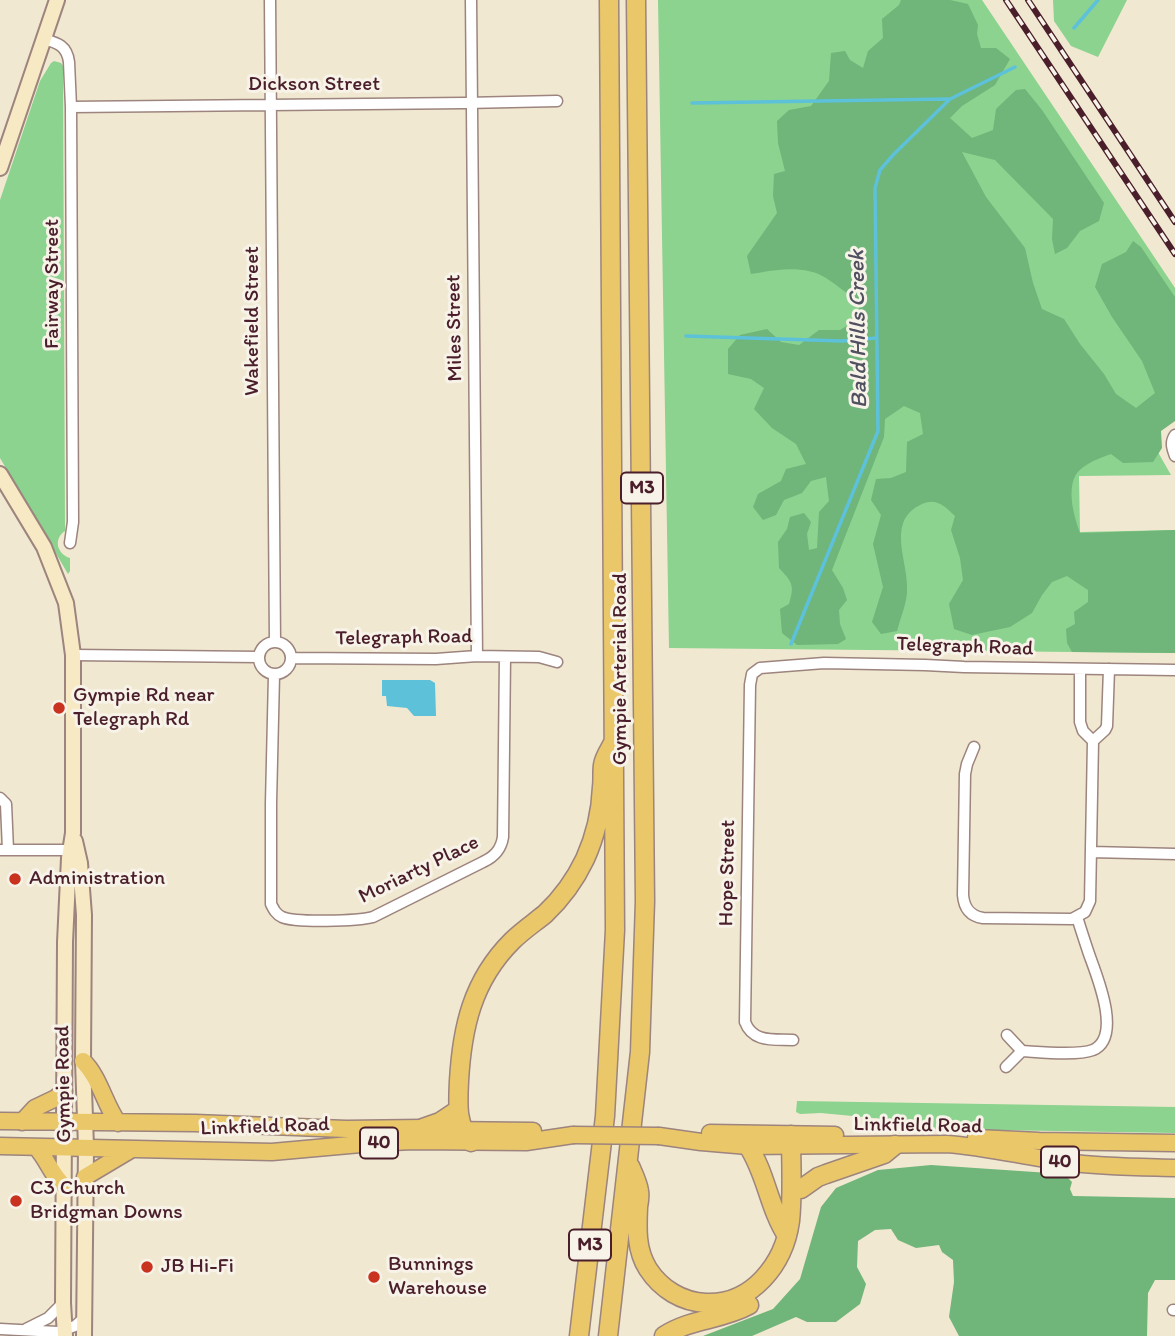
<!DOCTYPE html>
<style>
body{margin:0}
canvas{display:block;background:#f0e8d0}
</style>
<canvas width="1175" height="1336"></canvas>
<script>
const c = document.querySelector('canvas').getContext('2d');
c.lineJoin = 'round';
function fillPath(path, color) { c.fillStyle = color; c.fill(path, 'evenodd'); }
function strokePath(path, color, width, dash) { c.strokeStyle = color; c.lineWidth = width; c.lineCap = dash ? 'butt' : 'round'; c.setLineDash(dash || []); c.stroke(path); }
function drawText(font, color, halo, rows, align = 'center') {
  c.font = font + ' Itim,sans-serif'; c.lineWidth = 6; c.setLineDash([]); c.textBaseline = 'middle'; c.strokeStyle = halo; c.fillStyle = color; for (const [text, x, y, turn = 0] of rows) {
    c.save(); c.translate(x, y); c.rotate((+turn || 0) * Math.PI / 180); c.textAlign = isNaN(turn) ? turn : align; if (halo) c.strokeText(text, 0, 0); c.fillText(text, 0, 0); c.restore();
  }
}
fillPath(new Path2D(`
 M658 0H982L1175 288V416L1166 418 1154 437 1159 454 1171 475 1079 476 1080 532 1175 530V653L669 648Z
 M1053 0H1127L1098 57 1071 46 1054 21Z
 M54 61 61 63 63 66 65 531C53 539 57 554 70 558V571L68 574 0 458V200L40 81 51 63Z
 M797 1101 1175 1107V1133L933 1129 905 1121 821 1113 800 1114 796 1112Z`), '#8bd38e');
fillPath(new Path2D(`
 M901 0H950L968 4 978 25 977 34 981 48H996L1010 59 995 85 962 106 950 118 972 138 993 130 996 109 1016 90 1025 89 1042 110 1104 203 1099 221 1080 231 1067 248 1055 254 1052 239 1053 219 995 160 962 152 986 197 1025 248 1033 283 1042 309 1064 319 1080 344 1104 374 1116 394 1136 408 1155 393 1142 361 1112 317 1095 287 1102 264 1126 252 1133 241 1141 247 1175 297V421L1161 431 1162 448 1153 462 1123 463 1111 454C1100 458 1085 463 1077 473 1066 489 1074 516 1080 533L1175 530V653L1072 652 1067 643 1066 629 1075 624 1074 612 1088 602V590L1067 576 1052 582 1042 595 1032 613 1010 627 972 635 954 629 949 604 963 580 960 558 951 530 955 516C946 507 936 497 922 504 884 521 910 563 907 593 906 605 900 619 897 631L881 634 872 622 883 587 873 544 881 515 871 500 876 479 891 478 906 472 907 442 923 434 920 413 904 406 885 419 884 437 832 570 843 588 847 600 839 610 840 624 846 639 838 644 797 645 782 633 780 609 789 604C795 585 792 582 779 568L778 542 787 529 790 517 804 513 811 522 807 534 809 550 817 548 819 512 829 501 826 477 811 481 802 493 784 500 776 515 763 520 753 507 758 494 781 481 786 469 806 464 796 444 772 428 754 409 764 388 751 379 728 374V349L740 335 767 329 781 342 799 345 819 330H840L860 318 858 300C847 294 837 285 826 278 804 264 775 270 751 274L747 256 777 213 773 196 774 174 785 171 778 143 777 121 789 110 811 106 829 81 831 53 845 51 850 60 863 68 868 51 883 38 882 19 899 5Z
 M931 1165 1064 1174 1072 1182 1070 1189 1073 1196 1175 1198V1280H1155L1148 1293 1147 1336H959L949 1317 954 1282 953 1260 942 1252 939 1245 916 1248 898 1240 891 1229 875 1230 858 1241 857 1267 866 1284 860 1304 836 1322H807L796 1317 752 1336H703L773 1309 800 1279 821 1207 836 1188 878 1170Z`), '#70b579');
fillPath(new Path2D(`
 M382 680H430L435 683 436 716H414L407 708 387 706 386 696H382Z`), '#5dc1da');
strokePath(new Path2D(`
 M1074 28 1098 0
 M692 103 948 99
 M686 336 842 341 876 338
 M791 644 878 431 875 188 880 170 894 154 950 99 1015 67`), '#5dc1da', 3.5);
const street = new Path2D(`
 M270 0 275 642
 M471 0 477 656
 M44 39C58 43 67 46 69 62L71 107 73 522 70 543
 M71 107 465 103 557 101
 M1175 435C1170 442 1172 448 1175 456
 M259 658a16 16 0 1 1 32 0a16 16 0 1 1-32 0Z
 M73 655 259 657
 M291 658 436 659 477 656 539 657 557 662
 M274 675 271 803V904C274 910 276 914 282 917 295 923 358 921 373 917L483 862C494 857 501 850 503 837L505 657
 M1093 741 1105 730 1107 726 1109 669
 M974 747 967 764 965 774 963 895C964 908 970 916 983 918L1072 919 1085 912 1090 901 1093 741 1083 731 1080 722V669
 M0 798 6 804 8 850
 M0 850H71
 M1091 852 1175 854
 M793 1040C774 1039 753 1043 745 1022L750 685 752 674 760 668 824 663 925 665 964 667 1175 670
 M1022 1051C1040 1052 1077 1056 1093 1050 1123 1037 1096 974 1089 954 1085 942 1081 930 1077 917
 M1006 1067 1022 1051 1007 1035
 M1173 1310H1175
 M0 1329 58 1332 75 1326 84 1318
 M26 1329 48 1318 63 1303`);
const secondary = new Path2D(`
 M0 168 57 0
 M0 474 44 547 66 603 73 655V833L69 858 65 942 63 1303 65 1336
 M75 841 80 863 84 915 83 1061 86 1147 84 1336`);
const primary = new Path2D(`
 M83 1061C100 1078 104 1103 118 1123
 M0 1121 195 1123 346 1129 423 1128 444 1130 533 1131
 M22 1122 35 1108 56 1098 64 1091
 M710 1133 835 1135
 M659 1136 701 1142 748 1146 947 1144C987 1147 1026 1157 1066 1162 1102 1167 1138 1167 1175 1168
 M976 1138 1039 1141 1175 1143
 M0 1146 272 1152 372 1143 413 1141 526 1142 573 1135
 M36 1147C48 1160 50 1173 64 1186
 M85 1177 132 1149`);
const highway = new Path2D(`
 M423 1128 440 1122 458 1110
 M471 1142C456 1124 458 1103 459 1081 462 1028 472 981 512 941 522 931 534 923 545 914 562 898 575 880 585 859 595 837 601 811 602 787 603 780 602 772 603 765 604 757 610 749 614 741
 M748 1146C766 1173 769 1208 787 1236
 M630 1166C633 1173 638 1183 639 1191 640 1196 639 1202 638 1207 637 1229 636 1250 648 1269 661 1289 682 1302 706 1303 752 1305 784 1264 790 1221 793 1194 791 1162 791 1135
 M801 1189 818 1177 826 1174 884 1154 895 1145
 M579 1336 605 1116 615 930 609 0
 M608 1336 640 1052 645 901 636 0
 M664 1336C689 1319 722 1320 749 1305`);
strokePath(street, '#9d847e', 13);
strokePath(secondary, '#9d847e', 18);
strokePath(primary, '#9d847e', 19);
strokePath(highway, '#9d847e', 21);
strokePath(street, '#fff', 10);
strokePath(secondary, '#f7e9c3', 14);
strokePath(primary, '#eac769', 16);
strokePath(highway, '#eac769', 18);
const rail = new Path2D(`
 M1006 0 1175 254
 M1028 0 1175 222`);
strokePath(rail, '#4a1f2b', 6);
strokePath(rail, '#f7f3e8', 3.5, [10]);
const primaryBridge = new Path2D(`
 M573 1135 659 1136`);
strokePath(primaryBridge, '#9d847e', 19, []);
strokePath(primaryBridge, '#eac769', 16);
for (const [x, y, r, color] of [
 [59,708,7,"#c8321e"],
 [15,879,7,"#c8321e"],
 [16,1201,7,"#c8321e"],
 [147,1267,7,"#c8321e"],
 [374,1277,7,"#c8321e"]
]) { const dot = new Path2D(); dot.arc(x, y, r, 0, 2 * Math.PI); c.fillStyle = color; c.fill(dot); strokePath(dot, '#f7f3e8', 2.5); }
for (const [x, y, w] of [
 [642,488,42],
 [379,1143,38],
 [1060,1162,38],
 [590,1245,42]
]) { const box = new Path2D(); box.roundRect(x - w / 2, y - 15.5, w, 31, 5); c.fillStyle = '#f7f3e8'; c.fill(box); strokePath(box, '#4a1f2b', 2); }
drawText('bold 19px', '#4a1f2b', null, [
 ["M3",642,488],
 ["40",379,1143],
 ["40",1060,1162],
 ["M3",590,1245]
]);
drawText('21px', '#4a1f2b', '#f7f3e8', [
 ["Dickson Street",314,85],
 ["Fairway Street",53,284,-90],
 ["Wakefield Street",253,321,-90],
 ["Miles Street",455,328,-91],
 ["Telegraph Road",404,638,-1],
 ["Telegraph Road",965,647,2],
 ["Gympie Arterial Road",621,669,-90],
 ["Moriarty Place",419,870,-26],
 ["Hope Street",728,873,-89],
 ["Gympie Road",64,1084,-91],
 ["Linkfield Road",918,1126,1],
 ["Linkfield Road",265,1127,-2]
]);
drawText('21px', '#4a1f2b', '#f7f3e8', [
 ["Gympie Rd near",73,696],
 ["Telegraph Rd",73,720],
 ["Administration",29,879],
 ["C3 Church",30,1189],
 ["Bridgman Downs",30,1213],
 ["Bunnings",388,1265],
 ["Warehouse",388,1289],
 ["JB Hi-Fi",161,1267]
], 'left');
drawText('italic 23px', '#505060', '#f7f3e8', [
 ["Bald Hills Creek",859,329,-91]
]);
</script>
